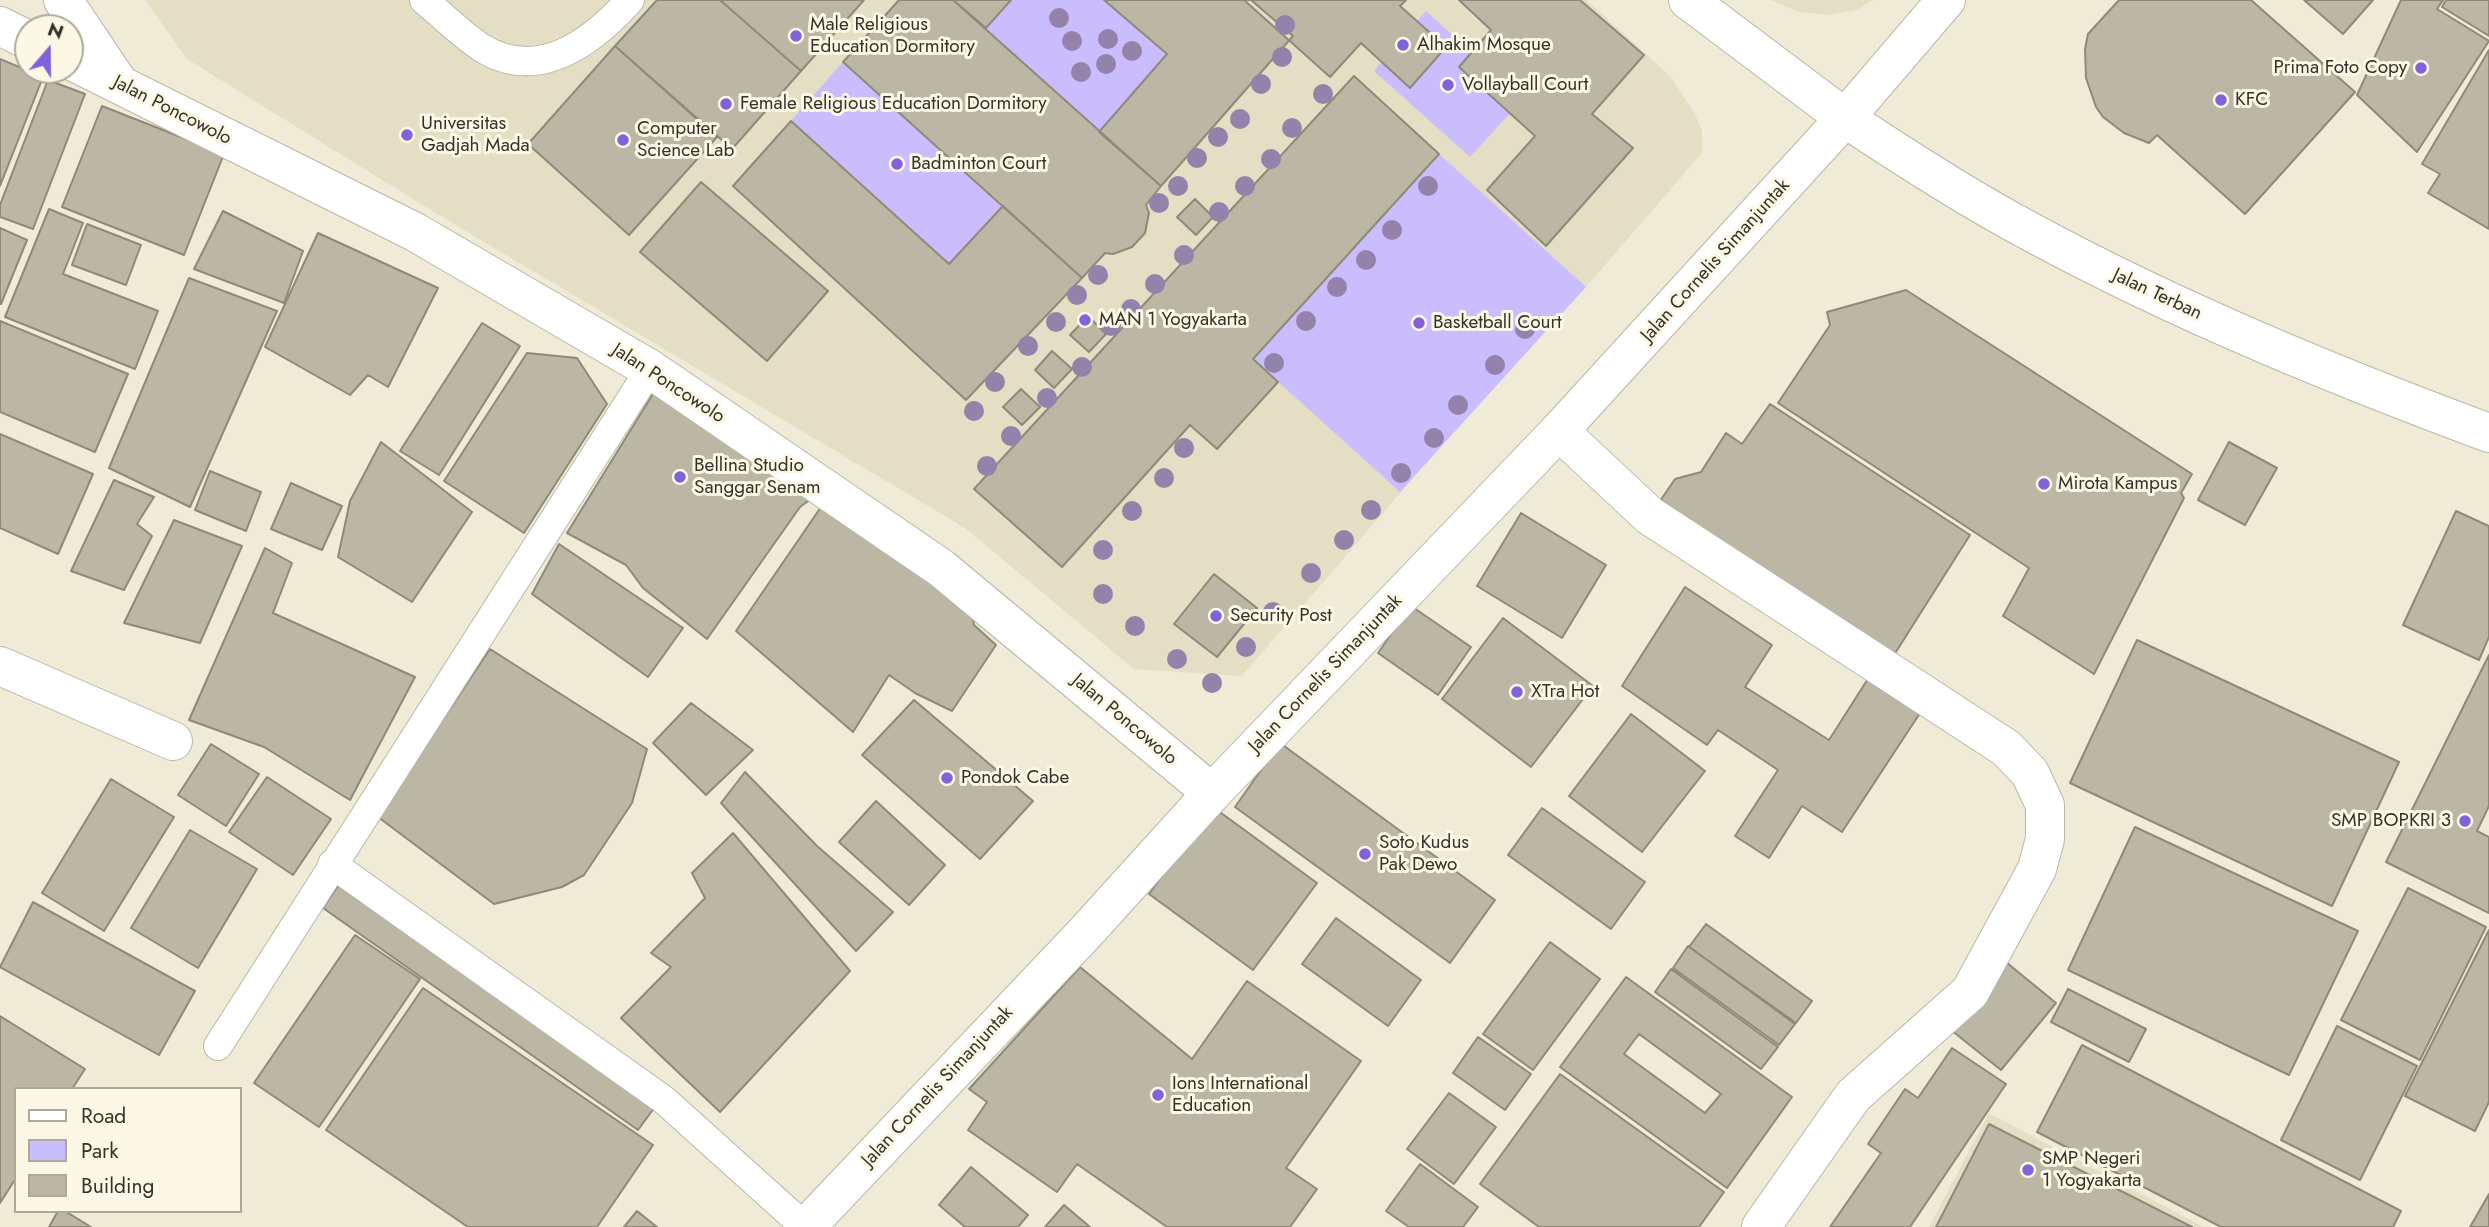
<!DOCTYPE html>
<style>
body{margin:0}
#map{position:relative;width:2489px;height:1227px;overflow:hidden;background:#efebd7;font-family:Jost,sans-serif}
canvas{display:block}
.legend{position:absolute;left:14px;top:1087px;width:228px;height:126px;box-sizing:border-box;background:#fcf8e5;border:2px solid #aca99b;margin:0;padding:9px 12px;list-style:none;font-size:21px;color:#34322b}
.legend li{display:flex;align-items:center;gap:14px;height:35px}
.legend b{width:35px;border:2px solid #aca99b}
.north{position:absolute;left:14px;top:14px;width:70px;height:70px;box-sizing:border-box;background:#fcf8e5;border:2px solid #aca99b;border-radius:50%;rotate:20deg;font-size:19px;font-weight:700;line-height:28px;text-align:center;color:#34322b}
.north::after{content:'';display:block;margin:auto;width:24px;height:32px;background:#8261db;clip-path:polygon(50% 0,100% 100%,50% 72%,0 100%)}
</style>
<div id="map">
<canvas width="2489" height="1227"></canvas>
<ul class="legend">
<li><b style="height:9px;background:#fff"></b>Road</li>
<li><b style="height:19px;background:#c9bdfe"></b>Park</li>
<li><b style="height:19px;background:#bbb7a4"></b>Building</li>
</ul>
<div class="north">N</div>
</div>
<script>
const c = document.querySelector('canvas').getContext('2d');
c.lineJoin = 'round';
function fillPath(path, color) { c.fillStyle = color; c.fill(path, 'evenodd'); }
function strokePath(path, color, width, dash) { c.strokeStyle = color; c.lineWidth = width; c.lineCap = dash ? 'butt' : 'round'; c.setLineDash(dash || []); c.stroke(path); }
function drawText(font, color, halo, rows, align = 'center') {
  c.font = font + ' Jost,sans-serif'; c.lineWidth = 6; c.setLineDash([]); c.textBaseline = 'middle'; c.strokeStyle = halo; c.fillStyle = color; for (const [text, x, y, turn = 0] of rows) {
    c.save(); c.translate(x, y); c.rotate((+turn || 0) * Math.PI / 180); c.textAlign = isNaN(turn) ? turn : align; if (halo) c.strokeText(text, 0, 0); c.fillText(text, 0, 0); c.restore();
  }
}
fillPath(new Path2D(`
 M145 0H1587L1670 76 1695 114 1702 131V153L1586 287 1522 352 1242 676 1134 669 965 528 434 212 187 59Z
 M1770 0H1873L1857 10 1828 15 1800 12Z
 M1989 1113 2204 1227H1929Z`), '#e4dec4');
fillPath(new Path2D(`
 M1011 0H1104L1167 54 1099 132 986 28Z
 M1426 11 1523 99 1470 157 1374 71Z
 M843 62 1003 206 949 264 791 121Z
 M1439 154 1586 287 1400 492 1253 359Z`), '#c9bdfe');
const building = new Path2D(`
 M657 0H720L801 71 732 149 615 46Z
 M720 0H864L801 71Z
 M899 0H953L1161 186 1146 205 1149 213 1145 233 1132 247 1113 254 1105 253 1082 278 843 62Z
 M953 0H1011L986 28Z
 M1104 0H1251L1293 36 1161 186 1099 132 1167 54Z
 M1244 0H1406L1400 6 1446 47 1410 88 1361 43 1330 77Z
 M1459 0H1580L1644 55 1592 114 1633 148 1546 246 1487 190 1535 136 1459 67 1491 30Z
 M2119 0H2251L2355 92 2245 214 2157 135 2149 143 2124 133 2103 117 2096 107 2086 78 2085 49 2088 34Z
 M2304 0H2373L2343 34Z
 M2401 0H2443L2437 9 2489 41 2417 152 2357 95Z
 M2446 0H2489V36L2442 7Z
 M615 46 717 137 629 235 528 144Z
 M2489 50V229L2428 193 2440 174 2422 164Z
 M0 59 43 77 0 186Z
 M1354 76 1439 154 1253 359 1278 382 1217 449 1190 425 1062 567 974 489Z
 M48 80 85 94 33 229 0 217V205Z
 M102 106 224 154 184 255 62 207Z
 M791 121 949 264 1003 206 1082 278 966 400 733 186Z
 M701 182 828 291 767 361 640 252Z
 M1195 199 1213 217 1196 235 1177 217Z
 M49 209 83 223 63 274 158 311 135 369 5 317Z
 M223 211 303 251 284 303 194 269Z
 M87 224 141 245 126 285 72 265Z
 M0 228 27 240 1 304H0Z
 M318 233 438 288 388 387 368 375 350 395 265 347Z
 M189 278 277 311 190 507 109 468Z
 M1906 290 2192 474 2181 493 2184 498 2094 674 2003 616 2029 568 1778 403 1830 325 1827 312Z
 M1088 316 1106 334 1089 352 1070 335Z
 M0 321 128 374 95 452 0 412Z
 M482 323 520 346 439 475 400 451Z
 M1052 351 1072 369 1054 388 1035 370Z
 M527 353 577 358 607 404 524 533 444 481Z
 M656 389 815 496 800 507 707 639 643 588 626 565 567 533Z
 M1021 389 1040 407 1022 425 1003 407Z
 M1770 404 1970 535 1894 655 1658 504 1675 479 1701 472 1726 433 1742 444Z
 M0 434 93 474 58 554 0 528Z
 M381 442 472 512 412 602 338 557 350 501Z
 M2229 442 2277 468 2245 525 2198 500Z
 M210 471 261 492 246 531 195 510Z
 M114 480 154 497 137 524 152 536 124 590 71 571Z
 M291 483 342 506 322 550 271 529Z
 M821 507 969 602 974 625 996 645 952 711 915 693 889 675 853 732 736 631Z
 M2456 511 2489 526V637L2479 660 2403 625Z
 M1521 513 1606 565 1562 638 1477 586Z
 M174 520 242 546 200 643 124 623Z
 M559 544 683 628 648 677 532 594Z
 M265 548 292 563 273 613 415 677 350 800 264 747 189 720Z
 M1214 574 1257 608 1217 657 1174 624Z
 M1685 587 1772 645 1745 687 1829 740 1871 674 1924 707 1842 832 1802 806 1769 858 1735 836 1778 770 1718 730 1707 745 1622 686Z
 M1411 606 1471 647 1438 695 1378 653Z
 M1503 618 1593 686 1531 767 1442 699Z
 M2137 640 2399 762 2332 906 2070 783Z
 M490 649 647 749 632 803 584 875 562 887 494 904 378 817Z
 M2489 655V806L2477 831 2489 837V913L2386 862Z
 M914 700 1033 801 980 859 862 755Z
 M691 703 753 750 706 795 653 743Z
 M1631 714 1705 771 1642 852 1569 796Z
 M1280 743 1495 900 1450 963 1235 807Z
 M211 744 259 774 226 826 178 795Z
 M745 772 817 846 893 912 856 951 721 803Z
 M267 777 331 819 293 875 229 832Z
 M111 779 174 817 104 931 42 893Z
 M876 801 945 865 909 905 839 842Z
 M1213 807 1317 883 1253 970 1149 894Z
 M1542 808 1645 882 1611 929 1508 855Z
 M2135 827 2358 931 2289 1075 2068 970Z
 M190 830 257 869 198 968 131 928Z
 M733 833 850 971 720 1112 621 1018 671 967 651 953 705 898 692 873Z
 M344 877 660 1100 638 1130 323 908Z
 M2408 888 2486 927 2420 1060 2341 1020Z
 M33 902 195 991 159 1055 0 967Z
 M1336 918 1421 980 1388 1026 1302 964Z
 M1706 924 1812 1001 1796 1023 1689 947Z
 M2489 930V1102L2475 1131 2405 1096Z
 M355 935 420 979 319 1127 254 1083Z
 M1550 942 1600 979 1533 1070 1483 1034Z
 M1688 946 1795 1024 1779 1045 1673 968Z
 M2006 962 2056 1003 2001 1070 1951 1030Z
 M1080 967 1192 1059 1247 981 1361 1061 1286 1168 1317 1189 1290 1227H1167L1077 1164 1057 1192 968 1130 987 1102 969 1089Z
 M1671 969 1778 1047 1761 1069 1655 992Z
 M1626 977 1792 1097 1727 1188 1560 1067ZM1639 1034 1721 1094 1705 1113 1624 1054Z
 M423 988 653 1145 597 1227H468L326 1130Z
 M2068 989 2146 1029 2129 1062 2051 1022Z
 M0 1016 85 1069 72 1089H16V1178L0 1203Z
 M2337 1026 2417 1066 2360 1180 2281 1140Z
 M1478 1037 1531 1074 1505 1110 1453 1073Z
 M2082 1045 2401 1211 2393 1227H2221L2037 1132Z
 M1952 1048 2006 1084 1910 1227H1830L1881 1153 1868 1144 1905 1089 1918 1098Z
 M1560 1074 1724 1192 1699 1227H1539L1480 1184Z
 M1449 1093 1496 1127 1454 1184 1407 1149Z
 M1989 1124 2192 1227H1936Z
 M1420 1164 1478 1207 1463 1227H1409L1386 1211Z
 M971 1167 1028 1215 1018 1227H965L939 1205Z
 M2489 1194V1227H2470Z
 M1064 1205 1090 1227H1045Z
 M58 1211H65L91 1227H49Z
 M637 1211 657 1227H624Z`);
fillPath(building, '#bbb7a4');
strokePath(building, '#8e8a79', 2);
const service = new Path2D(`
 M424 0C443 16 462 35 482 48 539 83 592 42 630 0
 M332 864 664 1100 805 1227
 M218 1046 650 369`);
const minor = new Path2D(`
 M63 0 118 82
 M0 26 28 40
 M70 60 415 232 650 369 941 568 1212 793
 M1559 431 1650 516 2006 748 2030 773 2045 805V839L2037 869 1970 992 1853 1096 1761 1227
 M0 666 173 741`);
const tertiary = new Path2D(`
 M1688 0 1845 118`);
const secondary = new Path2D(`
 M806 1227 1085 933 1212 793 1559 431 1845 118`);
const primary = new Path2D(`
 M1946 0 1845 118C1905 158 1967 198 2031 232 2177 311 2333 375 2489 433`);
strokePath(service, '#bab7a4', 30);
strokePath(minor, '#bab7a4', 40);
strokePath(tertiary, '#bab7a4', 40);
strokePath(secondary, '#bab7a4', 40);
strokePath(primary, '#bab7a4', 40);
strokePath(service, '#fff', 28);
strokePath(minor, '#fff', 38);
strokePath(tertiary, '#fff', 38);
strokePath(secondary, '#fff', 38);
strokePath(primary, '#fff', 38);
c.fillStyle = '#9382a9';
for (const [x, y] of [
 [1059,18],
 [1285,25],
 [1108,39],
 [1072,41],
 [1132,51],
 [1282,57],
 [1106,64],
 [1081,72],
 [1261,84],
 [1323,94],
 [1240,119],
 [1292,128],
 [1218,137],
 [1197,158],
 [1271,159],
 [1178,186],
 [1245,186],
 [1428,186],
 [1159,203],
 [1219,212],
 [1392,230],
 [1184,255],
 [1366,260],
 [1098,275],
 [1155,284],
 [1337,287],
 [1077,295],
 [1131,309],
 [1306,321],
 [1056,322],
 [1111,326],
 [1525,329],
 [1028,346],
 [1274,363],
 [1495,365],
 [1082,367],
 [995,382],
 [1047,398],
 [1458,405],
 [974,411],
 [1011,436],
 [1434,438],
 [1184,448],
 [987,466],
 [1401,473],
 [1164,478],
 [1371,510],
 [1132,511],
 [1344,540],
 [1103,550],
 [1311,573],
 [1103,594],
 [1273,612],
 [1135,626],
 [1246,647],
 [1177,659],
 [1212,683]
]) { c.beginPath(); c.arc(x, y, 10, 0, 2 * Math.PI); c.fill(); }
for (const [x, y, r, color] of [
 [796,36,7,"#8261db"],
 [1403,45,7,"#8261db"],
 [2421,68,7,"#8261db"],
 [1448,85,7,"#8261db"],
 [2221,100,7,"#8261db"],
 [726,104,7,"#8261db"],
 [407,135,7,"#8261db"],
 [623,140,7,"#8261db"],
 [897,164,7,"#8261db"],
 [1085,320,7,"#8261db"],
 [1419,323,7,"#8261db"],
 [680,477,7,"#8261db"],
 [2044,484,7,"#8261db"],
 [1216,616,7,"#8261db"],
 [1517,692,7,"#8261db"],
 [947,778,7,"#8261db"],
 [2465,821,7,"#8261db"],
 [1365,854,7,"#8261db"],
 [1158,1095,7,"#8261db"],
 [2028,1170,7,"#8261db"]
]) { const dot = new Path2D(); dot.arc(x, y, r, 0, 2 * Math.PI); c.fillStyle = color; c.fill(dot); strokePath(dot, '#fcf8e5', 2.5); }
drawText('19px', '#34322b', '#fcf8e5', [
 ["Male Religious",810,25],
 ["Education Dormitory",810,47],
 ["Alhakim Mosque",1417,45],
 ["Prima Foto Copy",2407,68,"right"],
 ["Vollayball Court",1462,85],
 ["KFC",2235,100],
 ["Female Religious Education Dormitory",740,104],
 ["Universitas",421,124],
 ["Gadjah Mada",421,146],
 ["Computer",637,129],
 ["Science Lab",637,151],
 ["Badminton Court",911,164],
 ["MAN 1 Yogyakarta",1099,320],
 ["Basketball Court",1433,323],
 ["Bellina Studio",694,466],
 ["Sanggar Senam",694,488],
 ["Mirota Kampus",2058,484],
 ["Security Post",1230,616],
 ["XTra Hot",1531,692],
 ["Pondok Cabe",961,778],
 ["SMP BOPKRI 3",2451,821,"right"],
 ["Soto Kudus",1379,843],
 ["Pak Dewo",1379,865],
 ["Ions International",1172,1084],
 ["Education",1172,1106],
 ["SMP Negeri",2042,1159],
 ["1 Yogyakarta",2042,1181]
], 'left');
drawText('19px', '#34322b', '#fcf8e5', [
 ["Jalan Poncowolo",172,111,27],
 ["Jalan Cornelis Simanjuntak",1716,261,-48],
 ["Jalan Terban",2157,295,25],
 ["Jalan Poncowolo",668,384,33],
 ["Jalan Cornelis Simanjuntak",1326,674,-46],
 ["Jalan Poncowolo",1124,720,40],
 ["Jalan Cornelis Simanjuntak",938,1087,-47]
]);
</script>
